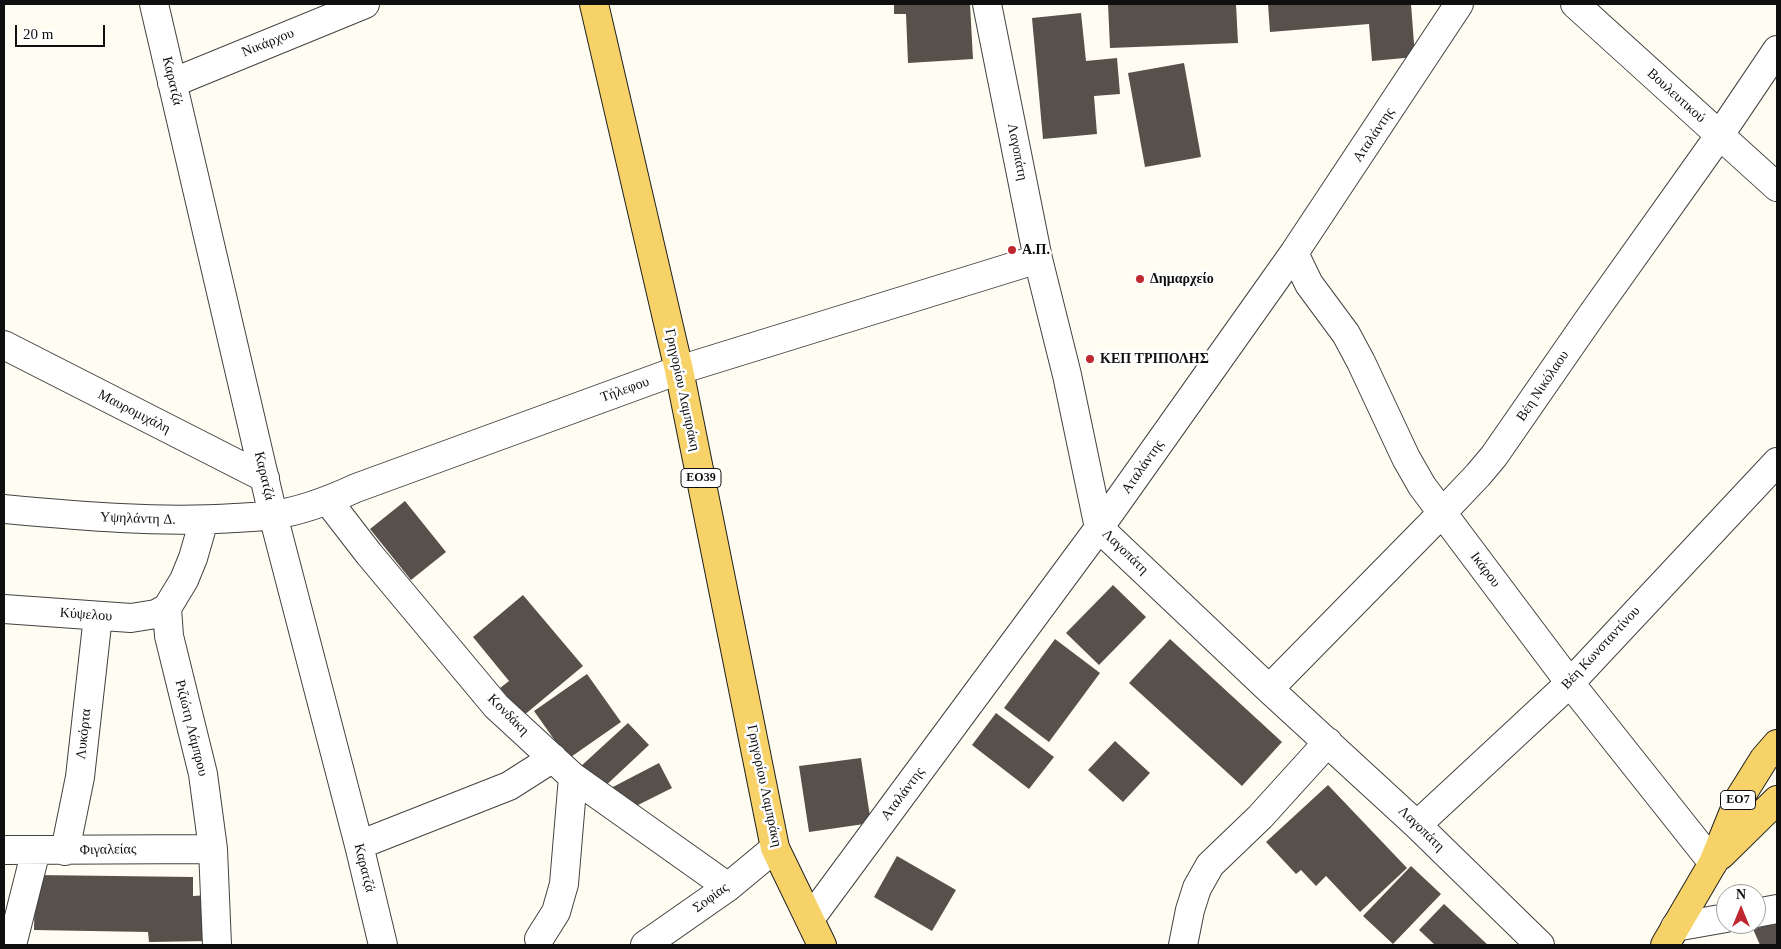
<!DOCTYPE html>
<meta charset="utf-8">
<style>
body{margin:0}
#map{position:relative;width:1781px;height:949px;overflow:hidden;background:#fffcf1;font-family:Georgia,serif}
canvas{display:block}
.frame{position:absolute;inset:0;border:5px solid #0f0f0f;pointer-events:none}
.north{position:absolute;left:1716px;top:884px;width:50px;height:50px;box-sizing:border-box;background:#fff;border:1px solid #9f9f9f;border-radius:50%;rotate:0deg;font-size:14px;font-weight:700;line-height:20px;text-align:center;color:#0f0f0f}
.north::after{content:'';display:block;margin:auto;width:18px;height:22px;background:#bf2731;clip-path:polygon(50% 0,100% 100%,50% 72%,0 100%)}
.scale{position:absolute;left:15px;top:25px;width:90px;height:22px;box-sizing:border-box;border:2px solid #0f0f0f;border-top:0;padding-left:6px;font-size:15px;line-height:18px;white-space:nowrap;color:#0f0f0f;-webkit-text-stroke:4px #fff;paint-order:stroke}
</style>
<div id="map">
<canvas width="1781" height="949"></canvas>
<div class="frame"></div>
<div class="north">N</div>
<div class="scale">20 m</div>
</div>
<script>
const c = document.querySelector('canvas').getContext('2d');
c.lineJoin = 'round';
function fillPath(path, color) { c.fillStyle = color; c.fill(path, 'evenodd'); }
function strokePath(path, color, width, dash) { c.strokeStyle = color; c.lineWidth = width; c.lineCap = dash ? 'butt' : 'round'; c.setLineDash(dash || []); c.stroke(path); }
function drawText(font, color, halo, rows, align = 'center') {
  c.font = font + ' Georgia,serif'; c.lineWidth = 5; c.setLineDash([]); c.textBaseline = 'middle'; c.strokeStyle = halo; c.fillStyle = color; for (const [text, x, y, turn = 0] of rows) {
    c.save(); c.translate(x, y); c.rotate((+turn || 0) * Math.PI / 180); c.textAlign = isNaN(turn) ? turn : align; if (halo) c.strokeText(text, 0, 0); c.fillText(text, 0, 0); c.restore();
  }
}
fillPath(new Path2D(`
 M894 4H970L973 59 908 63 906 14H894Z
 M1108 4H1236L1238 43 1110 48Z
 M1268 4H1411L1415 57 1372 61 1369 24 1270 32Z
 M1081 13 1086 61 1117 58 1120 94 1094 96 1097 134 1043 139 1032 18Z
 M1184 63 1201 157 1145 167 1128 73Z
 M405 501 446 552 411 580 370 529Z
 M1113 585 1146 617 1099 665 1066 633Z
 M523 595 583 666 523 716 500 688 509 681 473 637Z
 M1055 639 1100 673 1049 742 1004 708Z
 M1170 639 1282 742 1242 786 1129 683Z
 M587 674 621 722 568 759 534 711Z
 M996 713 1054 757 1029 789 972 745Z
 M628 723 649 745 601 790 580 767Z
 M1115 741 1150 773 1123 802 1088 770Z
 M861 758 871 823 809 832 799 766Z
 M659 763 672 788 624 812 611 788Z
 M1328 785 1407 868 1360 912 1326 876 1316 886 1301 870 1296 874 1266 842Z
 M897 856 956 890 932 931 874 897Z
 M1411 866 1441 894 1393 944 1363 916Z
 M35 875 193 877V896L210 895V941L149 942 148 932 34 930Z
 M1444 904 1488 945H1435L1419 930Z
 M1777 923V945H1760L1753 929Z`), '#58504b');
const minor = new Path2D(`
 M154 4 273 515 359 845 383 945
 M987 4 1038 259 1067 375 1099 528 1269 689 1417 825 1540 945
 M1575 4 1777 187
 M172 83 365 4
 M1294 253 1309 284 1346 334 1361 362 1406 458 1422 486 1570 683 1713 863
 M4 345 265 478
 M328 501 369 554 496 706 573 777 728 887
 M4 509C81 516 157 523 235 518 248 517 261 517 273 515 302 511 330 500 356 488L679 370 1038 259
 M204 520 193 558 184 580 167 608 169 636 203 774 213 849 217 945
 M4 609 131 618 156 614 167 608
 M1269 689 1441 514 1478 475 1494 456 1591 316 1719 136 1777 50
 M1417 825 1570 683 1777 462
 M359 845 509 786 553 758
 M4 850 213 849
 M65 851 80 777 98 616
 M1756 913 1777 909
 M810 919 1099 528 1294 253 1459 4
 M1675 927 1726 918
 M539 939 556 912 564 884 573 777
 M12 945 36 850
 M645 945 728 887 775 848
 M1183 945 1190 910 1197 888 1210 865 1260 817 1328 742`);
const major = new Path2D(`
 M594 4 679 370 775 848 822 945
 M1721 855 1777 800
 M1665 945 1713 863 1739 799 1764 759 1777 744`);
strokePath(minor, '#424242', 30);
strokePath(major, '#202020', 30);
strokePath(minor, '#fff', 28);
strokePath(major, '#f7d269', 28);
for (const [x, y, r, color] of [
 [1012,250,5,"#bf2731"],
 [1140,279,5,"#bf2731"],
 [1090,359,5,"#bf2731"]
]) { const dot = new Path2D(); dot.arc(x, y, r, 0, 2 * Math.PI); c.fillStyle = color; c.fill(dot); strokePath(dot, '#fff', 2); }
for (const [x, y, w] of [
 [701,478,40],
 [1738,800,35]
]) { const box = new Path2D(); box.roundRect(x - w / 2, y - 9.5, w, 19, 4); c.fillStyle = '#fff'; c.fill(box); strokePath(box, '#0f0f0f', 1); }
drawText('bold 12px', '#0f0f0f', null, [
 ["ΕΟ39",701,478],
 ["ΕΟ7",1738,800]
]);
drawText('14px', '#0f0f0f', '#fff', [
 ["Νικάρχου",268,43,-22],
 ["Καρατζά",172,81,77],
 ["Βουλευτικού",1676,96,42],
 ["Αταλάντης",1374,135,-56],
 ["Λαγοπάτη",1017,152,79],
 ["Βέη Νικόλαου",1543,386,-56],
 ["Τήλεφου",625,390,-20],
 ["Γρηγορίου Λαμπράκη",682,390,78],
 ["Μαυρομιχάλη",134,412,27],
 ["Αταλάντης",1143,467,-55],
 ["Καρατζά",264,476,77],
 ["Υψηλάντη Δ.",138,519,2],
 ["Λαγοπάτη",1125,552,44],
 ["Ικάρου",1485,570,53],
 ["Κύψελου",86,615,4],
 ["Βέη Κωνσταντίνου",1601,648,-47],
 ["Κονδάκη",508,715,45],
 ["Ριζιώτη Λάμπρου",191,728,76],
 ["Λυκόρτα",84,734,-84],
 ["Γρηγορίου Λαμπράκη",764,786,78],
 ["Αταλάντης",903,794,-53],
 ["Λαγοπάτη",1421,829,44],
 ["Φιγαλείας",108,850,-1],
 ["Καρατζά",364,868,76],
 ["Σοφίας",711,898,-36]
]);
drawText('bold 14px', '#0f0f0f', '#fff', [
 ["Α.Π.",1022,250],
 ["Δημαρχείο",1150,279],
 ["ΚΕΠ ΤΡΙΠΟΛΗΣ",1100,359]
], 'left');
</script>
